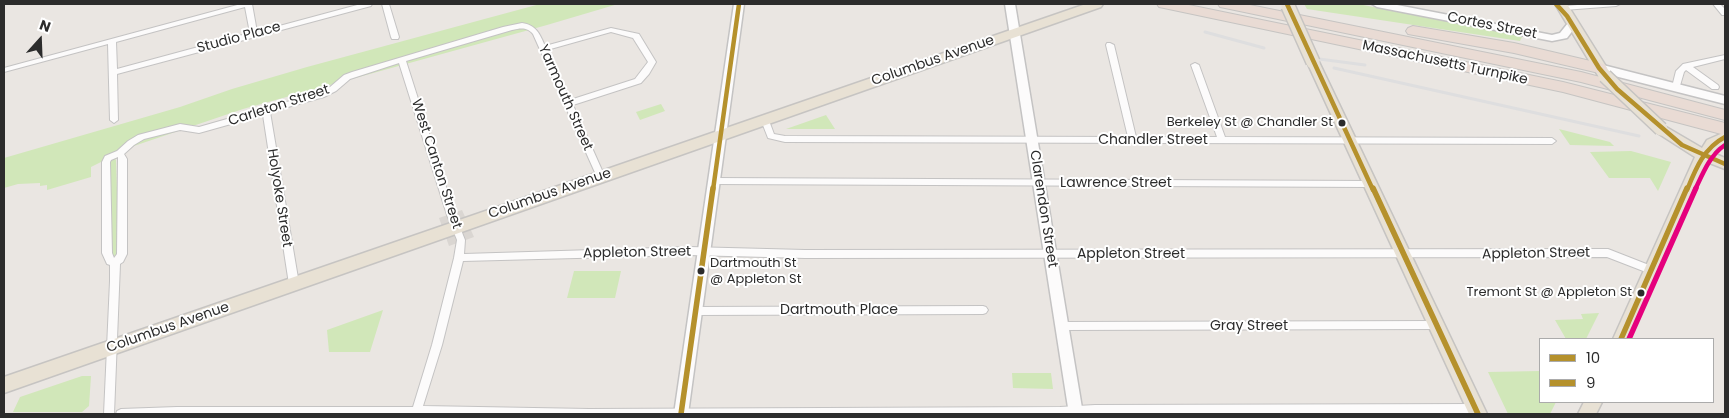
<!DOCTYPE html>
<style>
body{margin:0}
#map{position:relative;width:1729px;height:418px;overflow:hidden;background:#eae6e2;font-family:Poppins,sans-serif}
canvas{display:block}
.frame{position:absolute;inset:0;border:5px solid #2c2c2c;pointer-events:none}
.legend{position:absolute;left:1539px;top:338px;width:175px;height:65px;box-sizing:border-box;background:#fff;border:1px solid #ababab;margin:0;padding:6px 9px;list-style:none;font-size:15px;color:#2c2c2c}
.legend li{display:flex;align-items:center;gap:10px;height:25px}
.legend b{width:25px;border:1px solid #ababab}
.north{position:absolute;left:15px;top:15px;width:50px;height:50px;-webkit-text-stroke:4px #fff;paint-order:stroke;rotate:20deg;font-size:14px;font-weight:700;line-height:20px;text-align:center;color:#2c2c2c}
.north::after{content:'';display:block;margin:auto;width:18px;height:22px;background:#2c2c2c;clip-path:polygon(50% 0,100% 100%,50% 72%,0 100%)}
</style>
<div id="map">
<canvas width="1729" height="418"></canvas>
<div class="frame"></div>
<ul class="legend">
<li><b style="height:6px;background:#b5912c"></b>10</li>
<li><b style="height:6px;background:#b5912c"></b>9</li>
</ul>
<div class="north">N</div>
</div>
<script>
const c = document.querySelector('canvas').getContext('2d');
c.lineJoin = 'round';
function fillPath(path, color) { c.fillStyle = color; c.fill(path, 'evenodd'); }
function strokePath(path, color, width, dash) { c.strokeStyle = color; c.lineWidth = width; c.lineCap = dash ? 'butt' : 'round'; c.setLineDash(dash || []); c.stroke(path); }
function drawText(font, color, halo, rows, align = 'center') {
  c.font = font + ' Poppins,sans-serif'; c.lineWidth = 4; c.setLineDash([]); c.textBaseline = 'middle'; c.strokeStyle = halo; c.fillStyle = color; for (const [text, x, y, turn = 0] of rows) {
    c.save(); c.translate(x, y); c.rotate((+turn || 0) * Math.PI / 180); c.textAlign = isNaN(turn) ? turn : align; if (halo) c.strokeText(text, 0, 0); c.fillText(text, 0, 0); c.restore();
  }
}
fillPath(new Path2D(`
 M540 4H618L547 25 243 109 131 147 91 167V177L47 190V185L40 186V183L18 184 4 188V158L180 107 232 89 307 67Z
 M1304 4H1358L1512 34 1522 37 1520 41 1307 9Z
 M661 104 665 111 640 120 636 112Z
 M826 115 835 129H786Z
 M1559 129 1610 142 1614 146 1570 145Z
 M1631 151 1671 162 1658 191 1650 178H1609L1590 152Z
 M114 158 116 160 119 248 117 256 114 258 110 250V160Z
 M574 271H621L615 298H567Z
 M383 310 370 352H329L327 330Z
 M1599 313 1586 339H1566L1555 320 1583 319 1581 314Z
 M1540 371V402H1556L1550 414H1508L1488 372Z
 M1012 373H1051L1053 389 1013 388Z
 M82 376H91L89 406 82 412H13L20 397Z`), '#d1e7b9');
fillPath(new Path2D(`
 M462 210 474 237 449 246 439 218Z`), '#dad6d2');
const street = new Path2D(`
 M241 4H252L257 32 361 4H372L371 6 117 74 118 120 114 123 110 120 108 44 4 72V68ZM245 7 250 33 117 69 116 42Z
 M382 4H389L399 37 398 39H392L391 37Z
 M1591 4H1620L1616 6 1564 10 1560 8 1564 6Z
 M1713 4H1720L1725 9V15H1722Z
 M522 23C536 25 540 34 545 46L611 28 639 34 656 62 649 74 641 83 573 105 605 177 601 180 597 177 533 34C527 27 521 28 512 30L406 61 455 215 465 240 464 254 690 247 805 250 1608 249 1654 267 1656 270 1654 273 1651 274 1607 257 805 258 690 255 463 261 442 345 423 406 589 409 1060 407 1095 405 1476 404 1480 406 1481 409 1480 412 1476 414H116L117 411 121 409 177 407H413L432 345 454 258 457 240 447 215 399 63 350 79 336 91 324 97 270 112 299 284 297 287 294 288 291 287 289 284 263 115 199 133 180 130 144 139 134 145 124 154 127 159V254L123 262 120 264 114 414H104L110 281V265L107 264 102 253V162L105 156 117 151 128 141 138 135 180 124 199 127 318 93 330 87 344 75 352 72 503 27ZM611 32 633 38 648 62 635 79 570 100 547 50ZM118 157 117 254 114 258 112 253 110 162 111 160Z
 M1107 43H1110L1114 45 1136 137H1217L1191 65 1195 63 1199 65 1225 137 1552 138 1556 141 1552 144 785 142 768 138 761 120 762 118H768L774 134 785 136 1128 137 1106 45Z
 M1725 55V59L1693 67 1718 85 1719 87 1718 89H1712L1686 70 1684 72 1679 89H1673L1672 87 1676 71 1683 64Z
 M713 178 1370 181 1374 184 1370 187 713 184 709 181Z
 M983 306 986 307 988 310 986 313 983 314 695 315 692 314 690 311 692 308 695 307Z
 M1436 321 1439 322 1441 325 1439 328 1436 329 1061 330 1058 329 1056 326 1058 323 1061 322Z`);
const secondary = new Path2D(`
 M734 4H744L688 414H674Z
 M1005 4H1015L1083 414H1069Z
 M1372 4H1392L1552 35 1560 33 1568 23H1576L1577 25 1567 38 1552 41 1377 7Z
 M1599 64 1725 96V104L1595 71 1594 68 1595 65Z`);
const primary = new Path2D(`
 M1086 4H1103L1101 7 4 393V377Z
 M1555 4H1567L1612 76 1610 79H1600Z
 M1313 58 1319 62 1487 414H1469L1307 62Z
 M1661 124 1702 148 1707 140 1725 132V143L1717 148 1713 153 1725 158V169L1707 162 1704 167 1629 339H1613L1695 157 1656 132 1654 129 1656 126Z
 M1584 402H1602L1596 414H1578Z`);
const highway = new Path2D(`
 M1157 4H1184L1563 82 1725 123V135L1563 92 1164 8 1159 7Z
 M1218 4H1245L1581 72 1725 110V120L1581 82 1225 8 1220 7Z
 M1413 26 1514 43 1599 63 1604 64 1607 68 1604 72 1599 73 1514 53 1408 34 1406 31 1408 28Z`);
strokePath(street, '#c4c3c3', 2);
strokePath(secondary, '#c4c3c3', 3);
strokePath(primary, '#c6c4c2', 3);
strokePath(highway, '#c6c4c2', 2);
fillPath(street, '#fcfbfb');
fillPath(secondary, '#fcfbfb');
fillPath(primary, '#e8e1d4');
fillPath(highway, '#e9dbd4');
strokePath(new Path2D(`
 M1205 32 1264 48
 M1304 57 1365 65
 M1334 68 1639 136`), '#dededf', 3);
const primaryBridge = new Path2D(`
 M1288 6 1313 62
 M1605 76 1661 129`);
strokePath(primaryBridge, '#c6c4c2', 16, []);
strokePath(primaryBridge, '#e8e1d4', 13);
strokePath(new Path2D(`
 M713 190 739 4`), '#b5912c', 4.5);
strokePath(new Path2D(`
 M681 414 713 188`), '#b5912c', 5.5);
strokePath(new Path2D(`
 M1287 4 1373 190
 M1556 4 1567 16 1599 68 1617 89 1682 145 1725 164`), '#b5912c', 4.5);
strokePath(new Path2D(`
 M1373 188 1478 414`), '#b5912c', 5.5);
strokePath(new Path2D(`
 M1687 190C1696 168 1704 148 1725 137`), '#b5912c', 4.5);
strokePath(new Path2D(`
 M1621 339 1687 188`), '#b5912c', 5.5);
strokePath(new Path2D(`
 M1695 190C1703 173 1710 155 1725 145`), '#e5007d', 4.5);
strokePath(new Path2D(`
 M1629 339 1696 188`), '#e5007d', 5.5);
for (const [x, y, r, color] of [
 [1342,123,4.5,"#2c2c2c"],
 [701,271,4.5,"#2c2c2c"],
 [1641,293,4.5,"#2c2c2c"]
]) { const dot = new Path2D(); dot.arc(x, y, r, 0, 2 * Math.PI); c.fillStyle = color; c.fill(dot); strokePath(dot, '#fff', 2); }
drawText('13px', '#2c2c2c', '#fff', [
 ["Berkeley St @ Chandler St",1333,123],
 ["Dartmouth St",710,264,"left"],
 ["@ Appleton St",710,280,"left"],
 ["Tremont St @ Appleton St",1632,293]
], 'right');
drawText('14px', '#2c2c2c', '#fff', [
 ["Cortes Street",1492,26,11],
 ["Studio Place",239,38,-15],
 ["Columbus Avenue",933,61,-19],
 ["Massachusetts Turnpike",1445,63,12],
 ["Yarmouth Street",565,98,66],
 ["Carleton Street",279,106,-18],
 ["Chandler Street",1153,140],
 ["West Canton Street",436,164,72],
 ["Lawrence Street",1116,183],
 ["Columbus Avenue",550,194,-19],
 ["Holyoke Street",279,198,81],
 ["Clarendon Street",1043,209,81],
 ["Appleton Street",637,253,-1],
 ["Appleton Street",1131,254],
 ["Appleton Street",1536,254,-1],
 ["Dartmouth Place",839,310],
 ["Gray Street",1249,326],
 ["Columbus Avenue",168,328,-19]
]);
</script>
